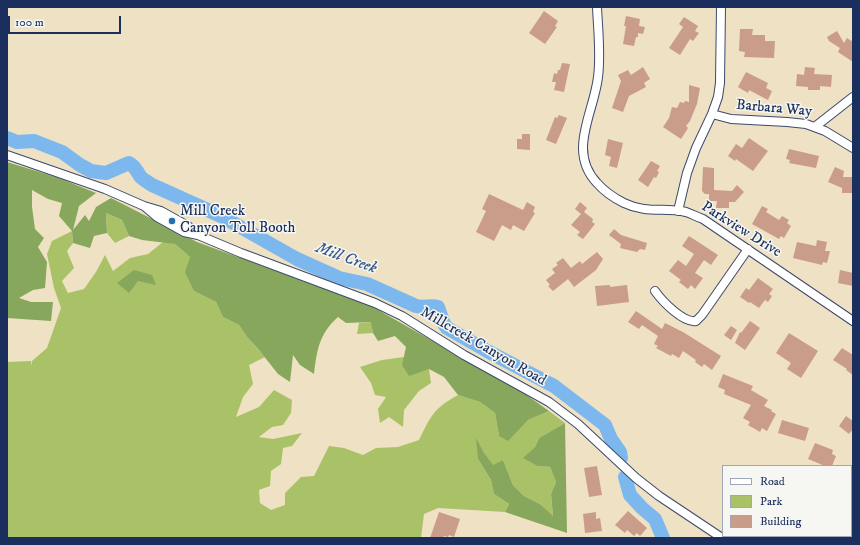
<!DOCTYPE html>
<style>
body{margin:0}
#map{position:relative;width:860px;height:545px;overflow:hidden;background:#efe1c3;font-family:"IM FELL DW Pica",serif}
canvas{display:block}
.frame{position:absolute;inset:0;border:8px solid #1b2f5e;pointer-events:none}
.legend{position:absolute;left:722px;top:465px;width:130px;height:72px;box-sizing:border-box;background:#f6f6f2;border:1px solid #9ea6b7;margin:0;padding:5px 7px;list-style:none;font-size:12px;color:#1b2f5e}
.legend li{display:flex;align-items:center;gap:8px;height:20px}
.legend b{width:20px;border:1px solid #9ea6b7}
.scale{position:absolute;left:8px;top:16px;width:113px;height:18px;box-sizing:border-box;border:2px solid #1b2f5e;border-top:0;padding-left:5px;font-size:12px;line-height:14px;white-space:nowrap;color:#1b2f5e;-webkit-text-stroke:3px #f6f6f2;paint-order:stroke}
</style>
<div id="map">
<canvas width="860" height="545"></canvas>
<div class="frame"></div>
<ul class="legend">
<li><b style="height:5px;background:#fff"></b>Road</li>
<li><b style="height:11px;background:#aac267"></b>Park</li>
<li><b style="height:11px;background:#ca9c8a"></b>Building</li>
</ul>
<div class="scale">100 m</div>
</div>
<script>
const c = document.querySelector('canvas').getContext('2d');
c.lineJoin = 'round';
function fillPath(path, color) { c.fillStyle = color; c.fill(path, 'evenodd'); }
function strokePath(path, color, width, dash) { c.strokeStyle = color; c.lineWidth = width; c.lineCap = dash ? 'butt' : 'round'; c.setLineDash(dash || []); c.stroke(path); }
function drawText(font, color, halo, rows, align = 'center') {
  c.font = font + ' "IM FELL DW Pica",serif'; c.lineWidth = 3; c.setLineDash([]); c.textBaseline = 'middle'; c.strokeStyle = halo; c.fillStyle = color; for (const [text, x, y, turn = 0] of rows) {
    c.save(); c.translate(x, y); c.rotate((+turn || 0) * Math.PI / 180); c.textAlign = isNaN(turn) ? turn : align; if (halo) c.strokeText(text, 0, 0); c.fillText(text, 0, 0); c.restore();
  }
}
fillPath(new Path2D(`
 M106 213 122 220 129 236 115 243 107 233Z
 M72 231 73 243 67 251 74 268 62 281 68 293 84 289 96 272 105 255 113 271 130 258 148 254 163 242 175 244 190 257 194 291 216 302 223 317 239 325 247 337 265 357 249 365 253 384 243 397 236 417 259 407 274 390 292 400 291 413 283 425 272 427 259 437 273 439 302 433 292 446 283 448 281 464 271 471 270 486 259 490 260 503 271 510 285 505V493L301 477 314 476 329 446 344 448 363 455 376 448 398 447 419 440C431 416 433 409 458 395L480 402 495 413 499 436 528 420 549 411 565 423 539 438 535 447 524 458 537 466 550 467 556 482 551 494 553 517 540 504 524 496 513 485 503 460 493 466 483 451 478 459 491 480 494 494 509 504 505 512 438 508 424 514 421 538H7V362L31 361V366L32 361 47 348 61 308 54 288 47 254 52 241Z
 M372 322 373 333 357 334 359 323Z
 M404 357 403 365 429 369 431 383 419 391 404 410 403 427 389 417 380 423 378 409 386 397 375 395 371 383 360 367 382 360Z`), '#aac267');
fillPath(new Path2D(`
 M7 162 59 178 96 193 79 206 73 230 85 215 89 221 96 207 111 198 197 242 371 306 521 391 549 411 528 420 508 441 499 436 495 413 480 402 458 395 444 377 429 369 409 376 402 365 406 347 395 336 378 341 373 333 371 322 346 323 338 317C319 334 317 350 314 374L300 365 293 355 290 382 278 374 259 350 247 337 239 325 223 317 216 302 194 291 185 272 190 257 175 244 142 240 129 236 122 220 106 213 107 233 94 236 90 248 73 243 72 231 59 216 62 203 48 199 32 190V207L35 229 44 238 38 247 47 262 45 288 33 290 19 298 31 302H53L51 321 7 318Z
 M134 270 152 275 156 285 138 281 129 293 117 283Z
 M565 423 567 533 505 512 509 504 494 494 491 480 478 459 476 438 483 451 493 465 503 460 513 485 524 496 540 504 553 516 551 494 556 482 550 467 537 466 523 458 535 447 539 438Z`), '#87a85c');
strokePath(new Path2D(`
 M7 138 17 142 34 141 62 152 80 165 91 171 106 173 129 163C135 166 136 170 140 176 143 180 148 182 152 185L221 216 297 259 339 278 367 284 416 306C424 308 431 305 438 307L444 324 447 328 489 352 554 386 605 425 611 439 620 452 621 458
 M625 477 630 495 642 508 655 519 663 538`), '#7cb8ee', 14);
fillPath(new Path2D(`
 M544 11 558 21 555 26 557 27 545 44 529 33Z
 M626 16 640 19 639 26 645 27 643 34 638 33V37H636L634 46 623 44 626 26H624Z
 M684 17 698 26 695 31 699 33 693 41 690 39 680 55 669 48 683 27 679 24Z
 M740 29H753L752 35H765V41H775L774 58 744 57 745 52 739 51Z
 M837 31 844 43 847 38 853 42V62L838 52 840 48 829 41 827 37Z
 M562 63 570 64 564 92 554 90 556 82H552L554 73 557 74 558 70H560Z
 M643 67 650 79 644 83 646 87 629 96 623 112 612 108 621 81 618 75 628 70 631 75Z
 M805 67 815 68 814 74 832 75 831 87 820 86V90H808V87L796 86 797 74 804 75Z
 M746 72 768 83 766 88 772 91 768 100 749 90 748 93 738 87Z
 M689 85 700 88 697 104 690 121 686 126 688 128 681 139 663 127 669 118 672 107 677 108 680 102 684 103 685 101 689 102Z
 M559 115 567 118 556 144 546 140 555 117 557 118Z
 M522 134H530V150L517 149V139H522Z
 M749 138 768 151 753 171 736 159 735 161 728 156 736 144 742 148Z
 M608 139 623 143 617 168 609 166 611 157 605 155Z
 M789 149 819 156 816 168 789 163 790 160 786 159Z
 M651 161 660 166 657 171 659 172 656 178 654 177 648 187 638 180Z
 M703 167 714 168V190L732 191 737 185 744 192 735 202H729V208H716L717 201H709V194H705L702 191Z
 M835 167 844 171 843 177H853V193H842V188L828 182Z
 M489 194 523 210 527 202 535 207 533 212 535 213 524 231 513 225 511 230 502 225 494 241 476 232 486 211 482 209Z
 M580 202 587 208 584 212 593 219 592 222 595 224 583 239 577 235 580 232 571 225 581 214 575 209Z
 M762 206 768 209 766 212 779 220 782 216 789 220 787 223 791 226 784 238 781 236 779 239 752 224Z
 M614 229 621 235 647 243 645 250 640 249 637 252 620 248 621 244 609 235Z
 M689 236 718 255 711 265 704 260 695 273 703 278 695 289 691 285 688 289 679 282 681 280 669 271 678 260 686 266 694 254 682 246Z
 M817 240 827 242 825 251H830L827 263 823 262 822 265 793 258 797 242 816 246Z
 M597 252 603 259 596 270 574 287 568 279 553 291 548 286 550 285 546 280 555 273 552 269 558 265 556 263 563 258 571 268 580 261 582 264Z
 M840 270 853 273V286L838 283Z
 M758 278 773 289 769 294 772 296 768 302 765 300 759 308 750 302 749 303 740 297 746 288 749 290Z
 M610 285V287L627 285 629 302 597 306 595 286Z
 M636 311 662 329 665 323 683 332 721 356 712 370 704 364 702 367 695 362 696 360 683 351 679 358 672 354 671 356 656 348 658 346 654 344 658 336 642 325 639 329 628 322Z
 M750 321 760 328 745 350 735 343 740 332 741 333Z
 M731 326 737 330 731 340 724 335Z
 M789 333 818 351 801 378 787 369 791 363 776 353Z
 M842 348 853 355V375L846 370 847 369 833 360Z
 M723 374 753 386 751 390 768 400 764 406 772 410 771 411 776 414 767 431 762 428 760 432 748 425 750 422 743 418 751 405 724 394 725 390 718 387Z
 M846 416 853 421V429L849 434 839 426Z
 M782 420 809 428 805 441 778 433Z
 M815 443 833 450 832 454 836 456 832 466H825L808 459Z
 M597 466 602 495 589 497 584 468Z
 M628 511 647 528 640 536 637 533 634 536 627 530 625 533 615 525Z
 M439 512 460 519 454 537 449 535 448 537 444 536 443 538H430Z
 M596 512V519L600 518 602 531 585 533 583 514Z`), '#ca9c8a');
const minor = new Path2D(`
 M597 7C598 30 601 54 598 77 594 113 567 151 597 183 604 191 614 198 624 203 647 214 664 207 686 212 692 214 697 217 703 219L853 321
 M712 114 731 119 787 122 806 124 825 131 853 148
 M816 126 853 97
 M7 155 105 189 144 206 161 211 188 226 197 234
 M144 206 157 217 184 232 198 235 241 253 375 303 402 316 464 355 549 402 578 424 636 478 659 496 722 538
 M678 211 687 173 696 148 712 114 718 97 720 83 721 7
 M655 291C662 301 683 323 696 321L702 315 748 249`);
strokePath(minor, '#3b4a6d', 10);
strokePath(minor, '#fff', 8);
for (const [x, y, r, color] of [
 [172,221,4,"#1f6fb2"]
]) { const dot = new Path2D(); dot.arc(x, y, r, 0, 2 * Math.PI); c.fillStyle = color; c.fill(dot); strokePath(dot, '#f6f6f2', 1.5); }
drawText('15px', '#1b2f5e', '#f6f6f2', [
 ["Barbara Way",774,109,5],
 ["Parkview Drive",741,230,32],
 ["Millcreek Canyon Road",483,347,30]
]);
drawText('15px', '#1b2f5e', '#f6f6f2', [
 ["Mill Creek",180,212],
 ["Canyon Toll Booth",180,229]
], 'left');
drawText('italic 16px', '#385889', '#f6f6f2', [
 ["Mill Creek",346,259,20]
]);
</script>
